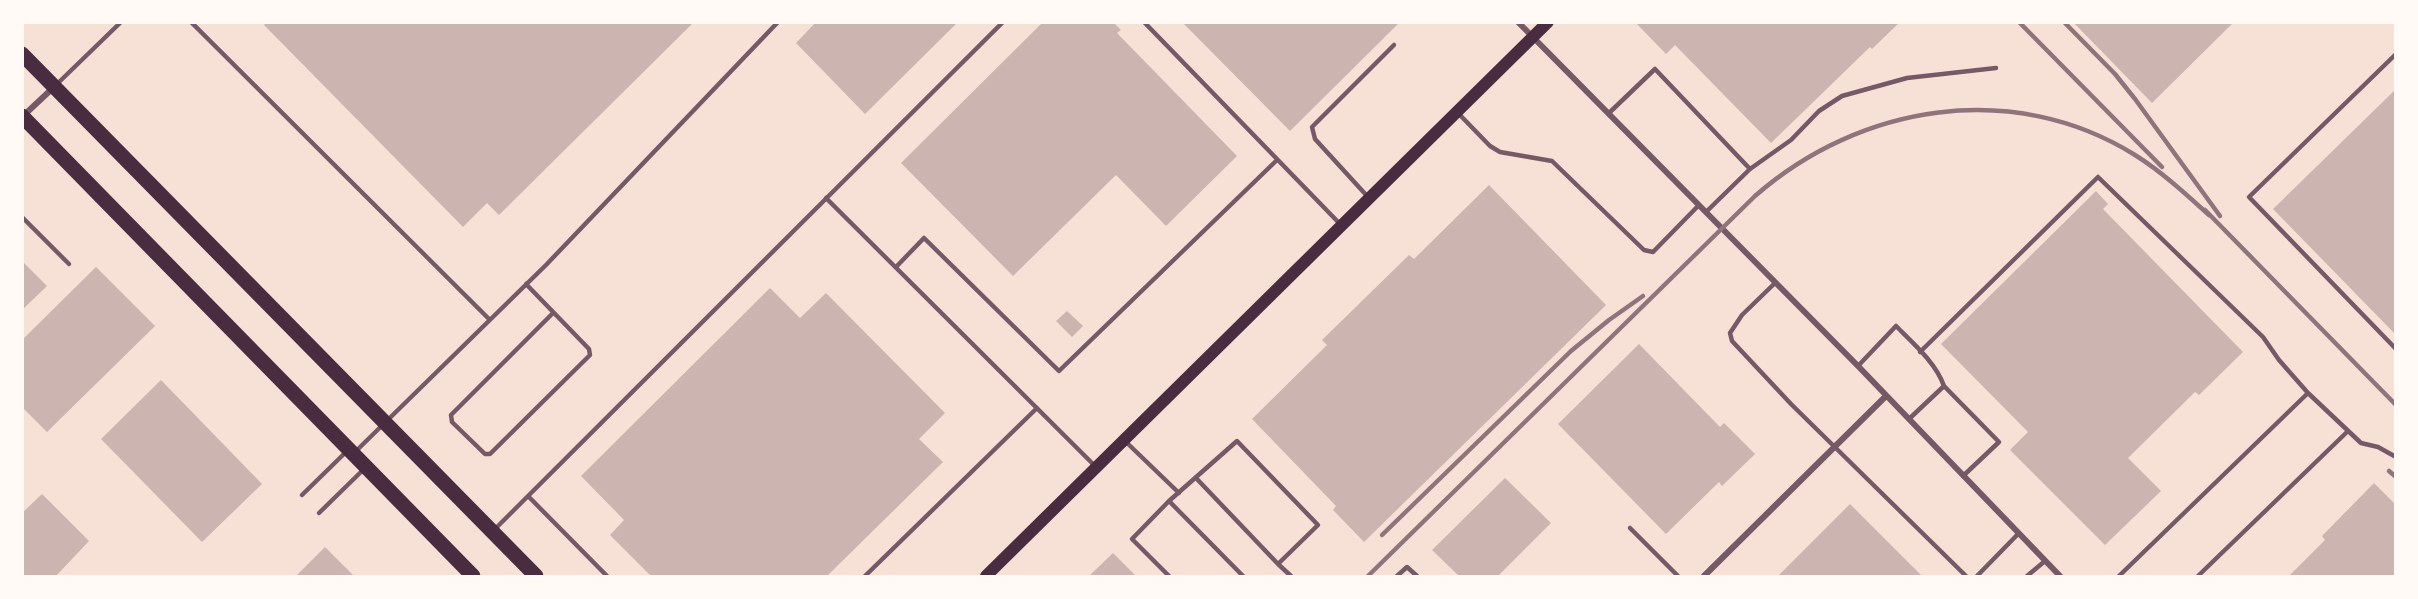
<!DOCTYPE html>
<style>
body{margin:0}
#map{position:relative;width:2418px;height:599px;overflow:hidden;background:#f7e1d7;font-family:Helvetica,sans-serif}
canvas{display:block}
.frame{position:absolute;inset:0;border:24px solid #fffaf5;pointer-events:none}
</style>
<div id="map">
<canvas width="2418" height="599"></canvas>
<div class="frame"></div>
</div>
<script>
const c = document.querySelector('canvas').getContext('2d');
c.lineJoin = 'round';
function fillPath(path, color) { c.fillStyle = color; c.fill(path, 'evenodd'); }
function strokePath(path, color, width, dash) { c.strokeStyle = color; c.lineWidth = width; c.lineCap = dash ? 'butt' : 'round'; c.setLineDash(dash || []); c.stroke(path); }
fillPath(new Path2D(`
 M267 22H694L499 215 487 203 463 227 264 25Z
 M816 22H958L865 114 796 43Z
 M1043 22H1113L1121 30 1117 33 1237 156 1166 226 1116 175 1013 276 901 163Z
 M1182 22H1400L1290 131Z
 M1635 22H1900L1872 49 1870 47 1771 143 1675 45 1666 54Z
 M2073 22H2234L2152 103Z
 M2396 89V335L2273 209Z
 M1489 185 1606 305 1364 542 1333 510 1336 506 1252 419 1327 345 1322 340 1409 255 1414 259Z
 M2096 191 2108 204 2103 209 2243 352 2199 395 2195 392 2128 458 2161 491 2105 545 2010 450 2028 432 1941 344Z
 M22 261 47 286 22 310Z
 M96 267 155 326 47 432 22 407V340Z
 M770 288 800 318 826 293 945 413 919 439 943 462 827 576H651L610 535 624 520 581 476Z
 M1067 311 1083 326 1072 337 1056 321Z
 M1639 344 1720 427 1724 423 1755 454 1722 486 1719 482 1666 534 1558 424Z
 M161 380 262 484 202 542 101 439Z
 M1505 478 1551 523 1498 576H1459L1432 550Z
 M2374 483 2396 505V576H2289L2325 540 2322 536Z
 M42 494 89 541 56 576H22V513Z
 M1850 504 1922 576H1778Z
 M325 547 354 576H296Z
 M1113 553 1136 576H1089Z`), '#ccb4b1');
strokePath(new Path2D(`
 M191 22 490 320
 M1144 22 1341 225
 M2396 54 2249 197 2396 349
 M56 85 121 22
 M1458 113 1490 146 1500 152 1552 161 1644 250 1653 252 1699 205
 M1609 113 1655 69 1750 169
 M1368 197 1315 139 1312 127 1394 45
 M826 198 1096 467
 M1706 212 1750 169 1791 140 1819 111 1842 96 1907 78 1996 68
 M22 217 69 264
 M896 267 924 238 1059 371 1277 160
 M1775 283 1742 315 1730 333 1732 341 1791 404 1966 576
 M526 284 589 349 590 355 490 454H485L452 422 451 415 553 313
 M1920 352 2098 177 2263 337 2279 360 2308 393
 M1858 366 1896 326C1913 343 1936 363 1944 386L1909 419
 M1944 386 1999 442 1963 476
 M1125 441 1179 493
 M355 452 546 265 778 22
 M302 495 348 450
 M528 496 607 576
 M1169 501 1243 576
 M319 513 364 469
 M1630 528 1678 576
 M494 530 1003 22
 M1278 564 1291 576
 M865 576 1037 408
 M1169 576 1132 539 1169 501 1237 441 1318 525 1278 564 1196 478
 M1397 576 1407 567 1417 576
 M1977 576 2019 533
 M2027 576 2045 561
 M2119 576 2308 393 2361 443 2378 447 2396 457
 M2198 576 2348 431`), '#755966', 4.5);
strokePath(new Path2D(`
 M1518 22 1858 366 2060 576
 M22 117 54 87
 M1704 576 1886 396`), '#755966', 6);
strokePath(new Path2D(`
 M986 576 1548 22`), '#4a2c40', 12);
strokePath(new Path2D(`
 M22 54 536 576
 M22 116 473 576`), '#4a2c40', 15);
strokePath(new Path2D(`
 M2019 22 2162 167
 M2064 22 2115 74 2135 99 2220 216
 M2205 210 2396 405
 M2389 471 2396 477
 M1382 535 1571 351 1609 320 1643 296
 M1368 576 1755 196C1860 104 2013 79 2135 155 2162 172 2186 194 2209 215`), '#8f747c', 4.5);
</script>
